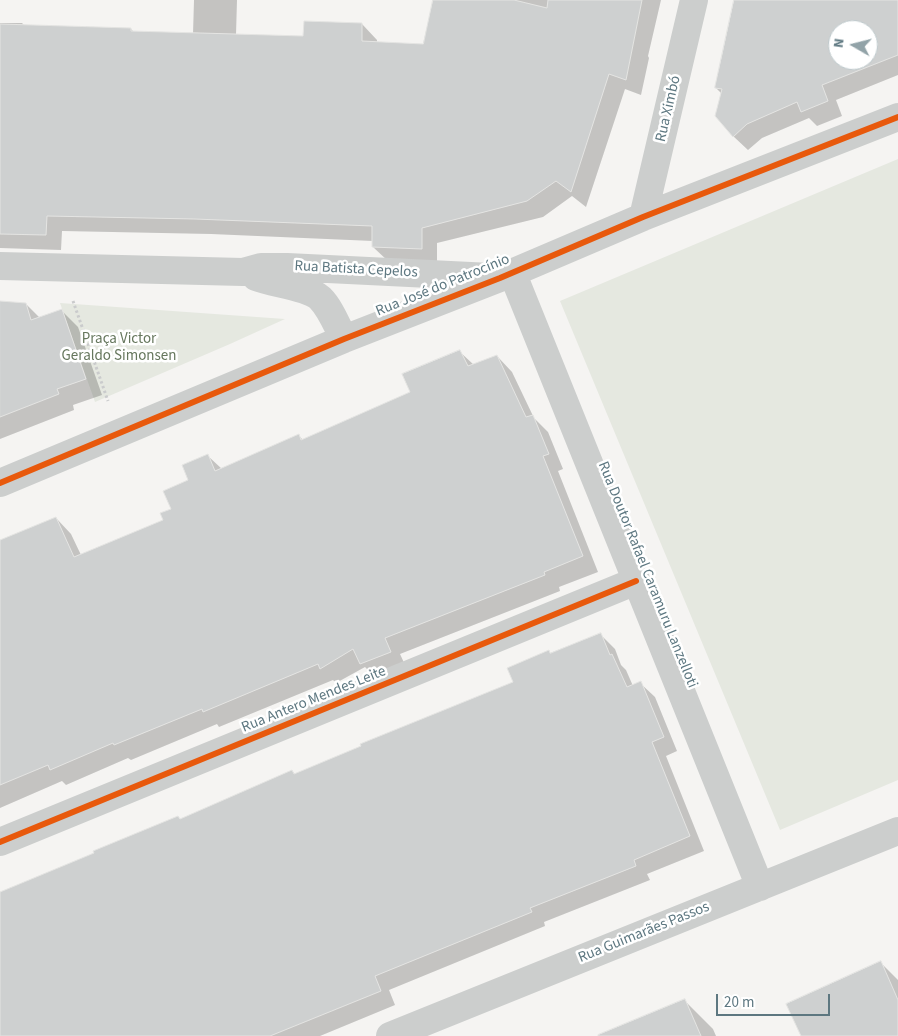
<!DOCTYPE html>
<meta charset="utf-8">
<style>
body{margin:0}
#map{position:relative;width:898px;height:1036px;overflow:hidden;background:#f5f4f2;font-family:"Source Sans 3",sans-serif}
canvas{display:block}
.north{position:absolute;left:828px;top:20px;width:50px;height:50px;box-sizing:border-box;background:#fff;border:1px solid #bec9cc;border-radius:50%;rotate:278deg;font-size:14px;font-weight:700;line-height:20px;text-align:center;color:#5d7780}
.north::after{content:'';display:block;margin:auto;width:18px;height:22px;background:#92a3a8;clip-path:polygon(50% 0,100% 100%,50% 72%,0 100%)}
.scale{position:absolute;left:716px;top:994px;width:114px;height:22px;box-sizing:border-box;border:2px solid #5d7780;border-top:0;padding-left:6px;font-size:15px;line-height:18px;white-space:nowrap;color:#5d7780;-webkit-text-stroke:4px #fff;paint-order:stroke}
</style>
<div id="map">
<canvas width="898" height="1036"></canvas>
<div class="north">N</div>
<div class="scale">20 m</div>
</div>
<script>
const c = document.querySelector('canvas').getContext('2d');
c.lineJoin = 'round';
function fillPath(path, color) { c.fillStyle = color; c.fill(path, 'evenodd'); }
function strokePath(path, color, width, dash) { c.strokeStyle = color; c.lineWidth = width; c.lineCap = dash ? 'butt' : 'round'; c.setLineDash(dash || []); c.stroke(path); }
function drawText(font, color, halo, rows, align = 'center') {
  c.font = font + ' "Source Sans 3",sans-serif'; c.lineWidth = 5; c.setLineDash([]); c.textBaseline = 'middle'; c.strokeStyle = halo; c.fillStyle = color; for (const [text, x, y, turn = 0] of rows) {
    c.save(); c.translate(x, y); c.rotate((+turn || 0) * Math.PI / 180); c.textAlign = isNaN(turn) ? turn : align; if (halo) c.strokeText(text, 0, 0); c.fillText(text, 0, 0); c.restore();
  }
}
fillPath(new Path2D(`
 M898 159V780L780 830 560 301Z
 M60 303 285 319 230 344 95 402Z`), '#e5e8e0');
fillPath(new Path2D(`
 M194 0H237L236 35 304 37 362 24 377 40V43L424 45 434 0H661L648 56 649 58 641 95 625 89 586 207 572 196 543 217 437 243V264L389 262 373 247V241L211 234 62 231 61 250 0 248V23H22L25 26 131 29 134 32 193 34Z
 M736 0H898V75L836 100 842 116 817 126 809 118 762 138 748 150 733 136 722 94 715 87ZM838 30H868V60H838Z
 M0 303 26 304 40 318 62 311 78 327 102 395 73 405 74 410 0 439Z
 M460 352 474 365 497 356 512 372 534 418 548 432 563 469 558 471 598 572 559 587 560 591 400 654 406 667 377 679 365 667 336 683 333 680 219 727 217 724 131 760 128 758 66 785 62 781 0 808V541L56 518 71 534 81 555 164 520 208 456 222 469 299 436 303 440 411 393Z
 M600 634 615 649 621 665 626 670 633 686 640 683 655 697 677 751 666 756 704 851 647 874 650 880 544 922 545 926 389 990 395 1005 320 1036H0V893L181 820 292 771 295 774 515 683 549 652 551 654Z
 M881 963 898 980V1036H802Z
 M685 1001 713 1029 716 1036H649Z`), '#0003');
const building = new Path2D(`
 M433 0H514L547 8 548 0H642L626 80 609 74 571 192 556 181 527 201 422 228V249L372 247V226L195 219 47 216 46 235 0 234V24L131 28V31L303 36 304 21 362 23V41L423 44Z
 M734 0H898V55L822 85 828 101 801 112 797 102 747 124 733 137 715 116 722 89 715 88ZM838 30H868V60H838Z
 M0 301 26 303 31 320 62 309 86 379 57 389 59 394 0 417Z
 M460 350 468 366 497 355 526 417 533 415 549 454 543 456 583 556 544 572 545 575 385 638 391 652 360 664 353 649 320 669 318 664 203 712 202 709 114 745 113 743 50 770 48 765 0 785V540L56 517 74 557 163 520 160 513 171 509 163 491 188 480 182 465 208 454 215 471 299 434 301 440 410 392 402 374Z
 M601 633 610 655 612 654 627 687 641 681 664 737 652 742 690 836 634 860 636 866 530 908 532 912 375 976 381 991 270 1036H0V892L94 853 93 851 178 816 180 819 292 770 294 774 361 746 360 744 513 682 507 668 549 650 550 653Z
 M881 961 898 1000V1036H801L786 1004Z
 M685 999 701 1036H598V1035Z`);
fillPath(building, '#ced0d0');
strokePath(building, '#e4e4e2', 1);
strokePath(new Path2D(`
 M73 301 108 401`), '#cacbcc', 3, [2.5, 2.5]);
strokePath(new Path2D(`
 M643 217 694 0
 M0 266 243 272 261 267H287L491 277
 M512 272 760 887
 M256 277C273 284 307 286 320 298 331 309 337 326 344 339
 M0 483 344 339 500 278 643 217 898 117
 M0 842 636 581
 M390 1036 898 831`), '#cccecd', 28);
strokePath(new Path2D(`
 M0 483 344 339 500 278 643 217 898 117
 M0 842 636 581`), '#e8590c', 6);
drawText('15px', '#5d7780', '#fff', [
 ["Rua Ximbó",669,109,-77],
 ["Rua Batista Cepelos",356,270,3],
 ["Rua José do Patrocínio",443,286,-22],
 ["Rua Doutor Rafael Caramuru Lanzelloti",647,575,68],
 ["Rua Antero Mendes Leite",314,700,-22],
 ["Rua Guimarães Passos",644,933,-22]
]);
drawText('15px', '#66775d', '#fff', [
 ["Praça Victor",119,340],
 ["Geraldo Simonsen",119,357]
]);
</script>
